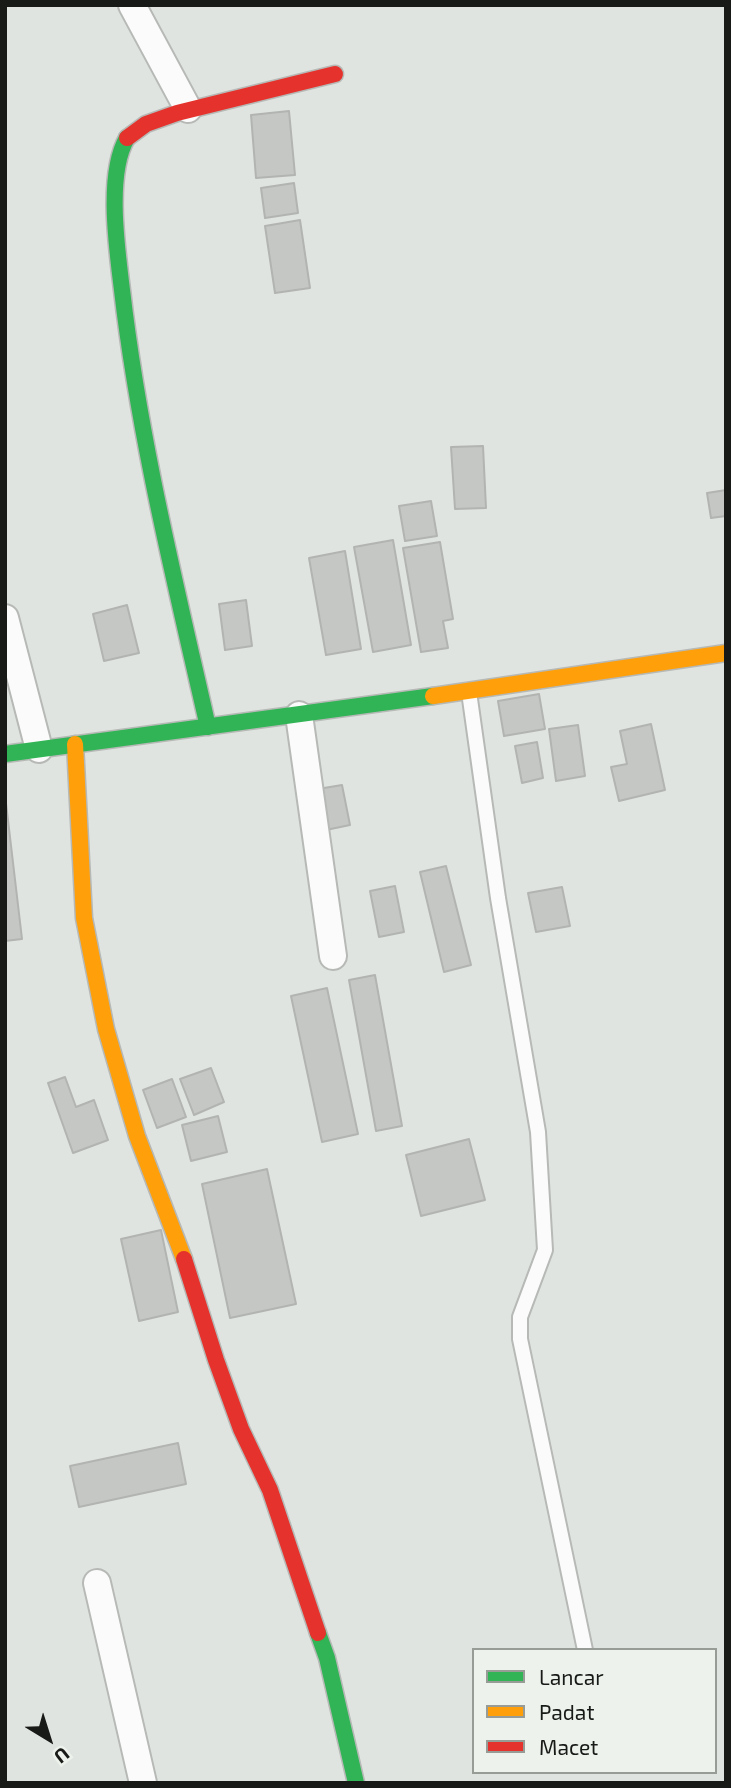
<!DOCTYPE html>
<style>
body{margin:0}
#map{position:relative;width:731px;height:1788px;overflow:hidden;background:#e0e4e0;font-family:"Exo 2",sans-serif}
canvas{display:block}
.frame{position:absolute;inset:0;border:7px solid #181a18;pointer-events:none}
.legend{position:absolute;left:472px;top:1648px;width:245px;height:126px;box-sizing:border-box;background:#edf2ec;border:2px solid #989c97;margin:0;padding:9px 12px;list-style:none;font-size:21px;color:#181a18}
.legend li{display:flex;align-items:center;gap:14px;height:35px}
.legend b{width:35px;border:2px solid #989c97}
.north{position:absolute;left:14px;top:1704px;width:70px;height:70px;-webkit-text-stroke:5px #edf2ec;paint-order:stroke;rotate:142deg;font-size:19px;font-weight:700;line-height:28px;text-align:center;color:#181a18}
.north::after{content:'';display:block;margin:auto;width:24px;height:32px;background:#181a18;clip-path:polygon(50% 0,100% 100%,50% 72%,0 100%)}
</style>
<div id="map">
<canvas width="731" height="1788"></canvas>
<div class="frame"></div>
<ul class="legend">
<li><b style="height:9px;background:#30b455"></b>Lancar</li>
<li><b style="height:9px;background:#ff9f0a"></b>Padat</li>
<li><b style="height:9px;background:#e5322d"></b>Macet</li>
</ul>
<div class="north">U</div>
</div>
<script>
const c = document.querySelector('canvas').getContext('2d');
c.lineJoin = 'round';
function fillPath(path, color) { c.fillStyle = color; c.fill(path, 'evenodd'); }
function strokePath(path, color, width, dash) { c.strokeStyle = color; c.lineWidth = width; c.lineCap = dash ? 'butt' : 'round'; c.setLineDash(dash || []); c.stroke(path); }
const building = new Path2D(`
 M289 111 295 175 256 178 251 115Z
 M294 183 298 213 265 218 261 188Z
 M300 220 310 288 275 293 265 226Z
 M483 446 486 508 455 509 451 447Z
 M726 490V516L711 518 707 493Z
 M431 501 437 536 405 541 399 506Z
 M393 540 411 645 373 652 354 547Z
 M440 542 453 619 443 621 448 648 421 652 403 548Z
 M345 551 361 649 326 655 309 558Z
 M246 600 252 646 225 650 219 604Z
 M127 605 139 653 104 661 93 614Z
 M539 694 545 729 504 736 498 701Z
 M651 724 665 790 619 801 611 767 627 764 620 731Z
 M578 725 585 776 556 781 549 729Z
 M537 742 543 778 522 783 515 746Z
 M342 785 350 825 326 830 318 789Z
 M6 803 22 939 5 941V803Z
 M446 866 471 965 444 972 420 872Z
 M395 886 404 932 379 937 370 891Z
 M562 887 570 926 536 932 528 893Z
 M375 975 402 1126 376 1131 349 980Z
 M327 988 358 1134 322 1142 291 996Z
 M211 1068 224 1102 194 1115 180 1079Z
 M65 1077 76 1107 94 1100 108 1140 73 1153 48 1083Z
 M172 1079 186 1117 157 1128 143 1090Z
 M218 1116 227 1152 191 1161 182 1125Z
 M469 1139 485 1200 421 1216 406 1155Z
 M267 1169 296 1304 230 1318 202 1184Z
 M161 1230 178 1312 139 1321 121 1239Z
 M178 1443 186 1484 79 1507 70 1466Z`);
fillPath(building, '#c5c7c4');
strokePath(building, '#b2b4b1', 2);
const lane = new Path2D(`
 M469 692 498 898 538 1132 545 1250 520 1317V1339L585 1650`);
const street = new Path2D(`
 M132 5 188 109
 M5 618 39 749
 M299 715 333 956
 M97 1583 143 1783`);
const fast = new Path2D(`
 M127 138C106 174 117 249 122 290 139 437 175 582 208 727
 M5 754 433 696
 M318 1633 327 1658 356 1783`);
const slow = new Path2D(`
 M433 696 726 653
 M75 744 84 918 106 1029 137 1136 184 1259`);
const jam = new Path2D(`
 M127 138 146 124 177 113 335 74
 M184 1259 216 1360 241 1429 270 1490 318 1633`);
strokePath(lane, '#b6b9b6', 18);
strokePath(street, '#b6b9b6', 30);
strokePath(fast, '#b6b9b6', 19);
strokePath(slow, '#b6b9b6', 19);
strokePath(jam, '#b6b9b6', 19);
strokePath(lane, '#fafbfa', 14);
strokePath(street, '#fafbfa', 26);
strokePath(fast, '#30b455', 16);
strokePath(slow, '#ff9f0a', 16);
strokePath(jam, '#e5322d', 16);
</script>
